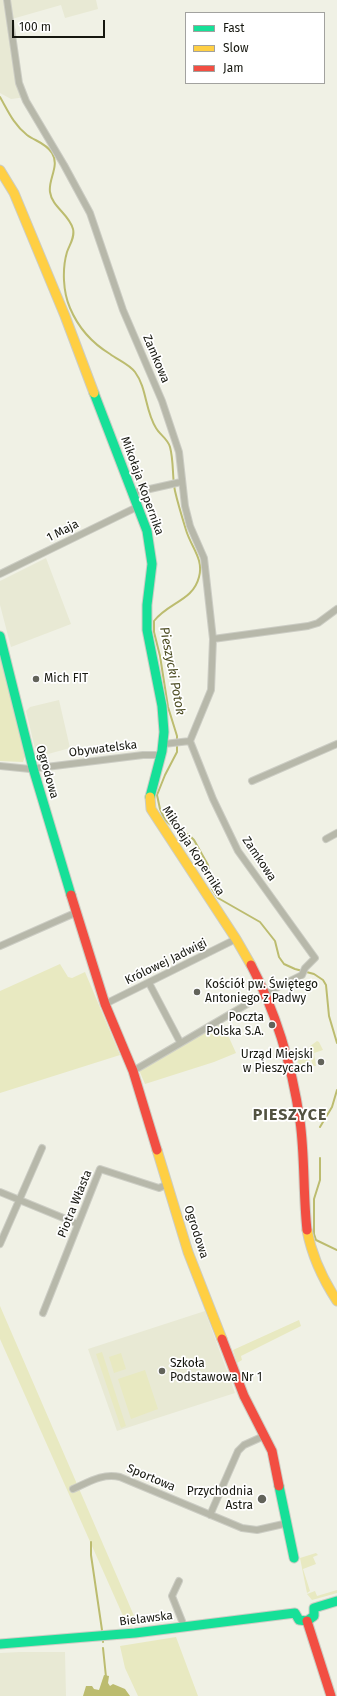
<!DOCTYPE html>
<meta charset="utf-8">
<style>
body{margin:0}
#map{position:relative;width:337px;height:1696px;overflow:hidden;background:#f0f1e5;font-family:"Fira Sans",sans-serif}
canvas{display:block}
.legend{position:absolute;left:185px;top:12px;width:140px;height:72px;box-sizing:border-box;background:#fff;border:1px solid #a2a29f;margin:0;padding:5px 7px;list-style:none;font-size:12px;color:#16170f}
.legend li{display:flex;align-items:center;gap:8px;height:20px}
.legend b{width:20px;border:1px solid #a2a29f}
.scale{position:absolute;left:12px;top:20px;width:93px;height:18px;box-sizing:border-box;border:2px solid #16170f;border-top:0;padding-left:5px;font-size:12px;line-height:14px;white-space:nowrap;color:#16170f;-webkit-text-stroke:3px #fff;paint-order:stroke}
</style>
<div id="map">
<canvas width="337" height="1696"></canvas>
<ul class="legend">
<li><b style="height:5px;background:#16e098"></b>Fast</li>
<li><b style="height:5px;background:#ffcf43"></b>Slow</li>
<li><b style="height:5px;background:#f24e42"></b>Jam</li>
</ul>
<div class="scale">100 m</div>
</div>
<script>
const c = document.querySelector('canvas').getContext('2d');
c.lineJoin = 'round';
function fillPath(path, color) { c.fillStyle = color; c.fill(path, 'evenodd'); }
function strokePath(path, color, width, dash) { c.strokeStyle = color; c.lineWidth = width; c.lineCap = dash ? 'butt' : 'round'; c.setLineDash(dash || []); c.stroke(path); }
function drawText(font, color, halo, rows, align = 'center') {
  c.font = font + ' "Fira Sans",sans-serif'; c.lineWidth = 3.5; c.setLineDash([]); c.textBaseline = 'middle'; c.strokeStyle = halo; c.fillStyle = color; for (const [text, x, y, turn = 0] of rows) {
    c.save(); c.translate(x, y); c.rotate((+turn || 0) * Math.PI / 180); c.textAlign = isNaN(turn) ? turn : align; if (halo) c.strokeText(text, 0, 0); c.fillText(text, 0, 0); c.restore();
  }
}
fillPath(new Path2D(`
 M0 0H96L98 9 65 18 61 5 12 19 21 77 26 97 11 99 0 93Z
 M46 558 71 624 11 647 0 605V581Z
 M59 700 70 748 37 757 26 711 30 707Z
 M205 1311 235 1393 117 1431 88 1349Z
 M20 1652H65L66 1696H0V1653Z`), '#e8e9d4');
fillPath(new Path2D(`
 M0 655 25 756 23 762 0 761Z
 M60 964 68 977 72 978 85 972 120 1055 0 1093V991Z
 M222 1022 236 1053 214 1062 145 1084 139 1070Z
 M317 1041 319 1042 323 1050 314 1053 316 1066H313L310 1056H313V1053H310L309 1047Z
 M308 1048 310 1065 307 1067 297 1068 298 1058Z
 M0 1306 138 1625 128 1627 0 1339Z
 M299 1320 301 1326 241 1356 242 1360 237 1363 233 1350Z
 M102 1352 126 1426 121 1428 96 1354Z
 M121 1353 126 1369 114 1373 109 1357Z
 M145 1370 158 1409 131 1419 118 1379Z
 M316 1553 318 1555 313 1557 316 1564 303 1569 310 1591 307 1593 300 1558Z
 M337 1590V1593L312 1600 307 1594 315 1591 317 1596Z
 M176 1637 198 1696H138L125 1668 120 1646Z`), '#e8e9c1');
fillPath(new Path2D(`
 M104 1675 109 1676 108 1683 110 1686 113 1684 125 1689 130 1696H83L86 1686H92L94 1689 99 1690Z`), '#bcbc6f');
strokePath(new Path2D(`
 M0 97C8 111 14 125 27 135 35 141 46 143 52 153 60 166 48 179 50 192 52 207 69 214 73 229 75 237 70 244 67 252 62 269 63 292 70 308 78 327 92 343 110 354 118 360 129 364 135 372 147 388 145 411 156 428 160 435 168 439 170 447 174 462 172 477 175 491 178 504 182 517 186 530 191 547 204 559 199 577 193 601 169 602 154 621V632L160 656 168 707 177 736V752L165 775 157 795 160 809 165 820 173 827 189 835 194 840 208 865 212 889 218 898 260 922 275 941 279 957 284 964 295 969 314 974 323 980 326 985 329 1016 337 1043
 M320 1127 332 1107 337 1090
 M320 1158V1180L314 1199V1234L316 1240 337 1250
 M91 1542V1555L102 1630
 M103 1642V1641
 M103 1648 106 1677`), '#bcbc6f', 2);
const street = new Path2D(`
 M7 0 19 83 26 101 64 165 90 213 123 310 162 401 179 452 185 506 190 526 204 558 213 639 211 690 190 741 213 799 238 851 315 958 305 968 302 975 266 993 133 1071
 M132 493 181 482
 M0 574 137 507
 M213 639 308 626 318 623 337 609
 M164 744 190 741
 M0 766 30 769 143 755H160
 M252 781 337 744
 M326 839 337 833
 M0 946 75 913
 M149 983 180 1042
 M105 1004 236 939
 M0 1192 78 1224
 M0 1244 42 1148
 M43 1313 100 1169 159 1188 168 1184
 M73 1489C89 1482 102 1473 120 1477L242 1528 257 1530 288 1523
 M210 1515 238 1451 244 1445 264 1436
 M179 1581 172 1596 184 1626`);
const fast = new Path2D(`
 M94 393 147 531 152 564 147 605V630L162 706 164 732 162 751 150 797
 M0 636 33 768 71 895
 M279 1486 294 1558
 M0 1644 135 1633 295 1613 299 1620 307 1621 314 1616V1608L337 1601`);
const slow = new Path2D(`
 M0 170 14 193 65 316 94 393
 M150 797 151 809 236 939 251 965
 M157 1150 188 1252 222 1339
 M307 1230C312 1257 322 1278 337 1301`);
const jam = new Path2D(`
 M71 895 105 1004 133 1071 157 1150
 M251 965C277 1014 292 1066 300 1121 305 1157 303 1194 307 1230
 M222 1339 244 1396 272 1451 279 1486
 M307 1621 331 1696`);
strokePath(street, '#cccdc4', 8);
strokePath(fast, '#cccdc4', 11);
strokePath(slow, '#cccdc4', 11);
strokePath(jam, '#cccdc4', 11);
strokePath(street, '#b7b8aa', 6);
strokePath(fast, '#16e098', 9);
strokePath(slow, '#ffcf43', 9);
strokePath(jam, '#f24e42', 9);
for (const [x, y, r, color] of [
 [36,679,4,"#62635a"],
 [197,992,4,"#62635a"],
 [272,1025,4,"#62635a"],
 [321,1062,4,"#62635a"],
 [162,1371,4,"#62635a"],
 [262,1499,5,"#62635a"]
]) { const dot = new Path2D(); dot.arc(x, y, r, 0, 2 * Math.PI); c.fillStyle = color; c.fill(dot); strokePath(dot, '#fff', 1.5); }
drawText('12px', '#16170f', '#fff', [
 ["Zamkowa",156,359,67],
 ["Mikołaja Kopernika",142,486,70],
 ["1 Maja",63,531,-27],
 ["Obywatelska",103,749,-7],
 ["Ogrodowa",47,772,74],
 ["Mikołaja Kopernika",193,851,57],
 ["Zamkowa",259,859,56],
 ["Królowej Jadwigi",166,962,-26],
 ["Piotra Własta",75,1204,-68],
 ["Ogrodowa",196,1232,72],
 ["Sportowa",151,1478,23],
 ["Bielawska",146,1619,-7]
]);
drawText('12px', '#16170f', '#fff', [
 ["Mich FIT",44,679],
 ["Kościół pw. Świętego",205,985],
 ["Antoniego z Padwy",205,999],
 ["Poczta",264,1018,"right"],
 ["Polska S.A.",264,1032,"right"],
 ["Urząd Miejski",313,1055,"right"],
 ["w Pieszycach",313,1069,"right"],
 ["Szkoła",170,1364],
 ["Podstawowa Nr 1",170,1378],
 ["Przychodnia",253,1492,"right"],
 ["Astra",253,1506,"right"]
], 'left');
drawText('italic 13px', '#4c4c22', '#fff', [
 ["Pieszycki Potok",172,671,79]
]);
c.letterSpacing = '1px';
drawText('bold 16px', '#525241', '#fff', [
 ["PIESZYCE",290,1116]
]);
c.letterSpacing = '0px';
</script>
